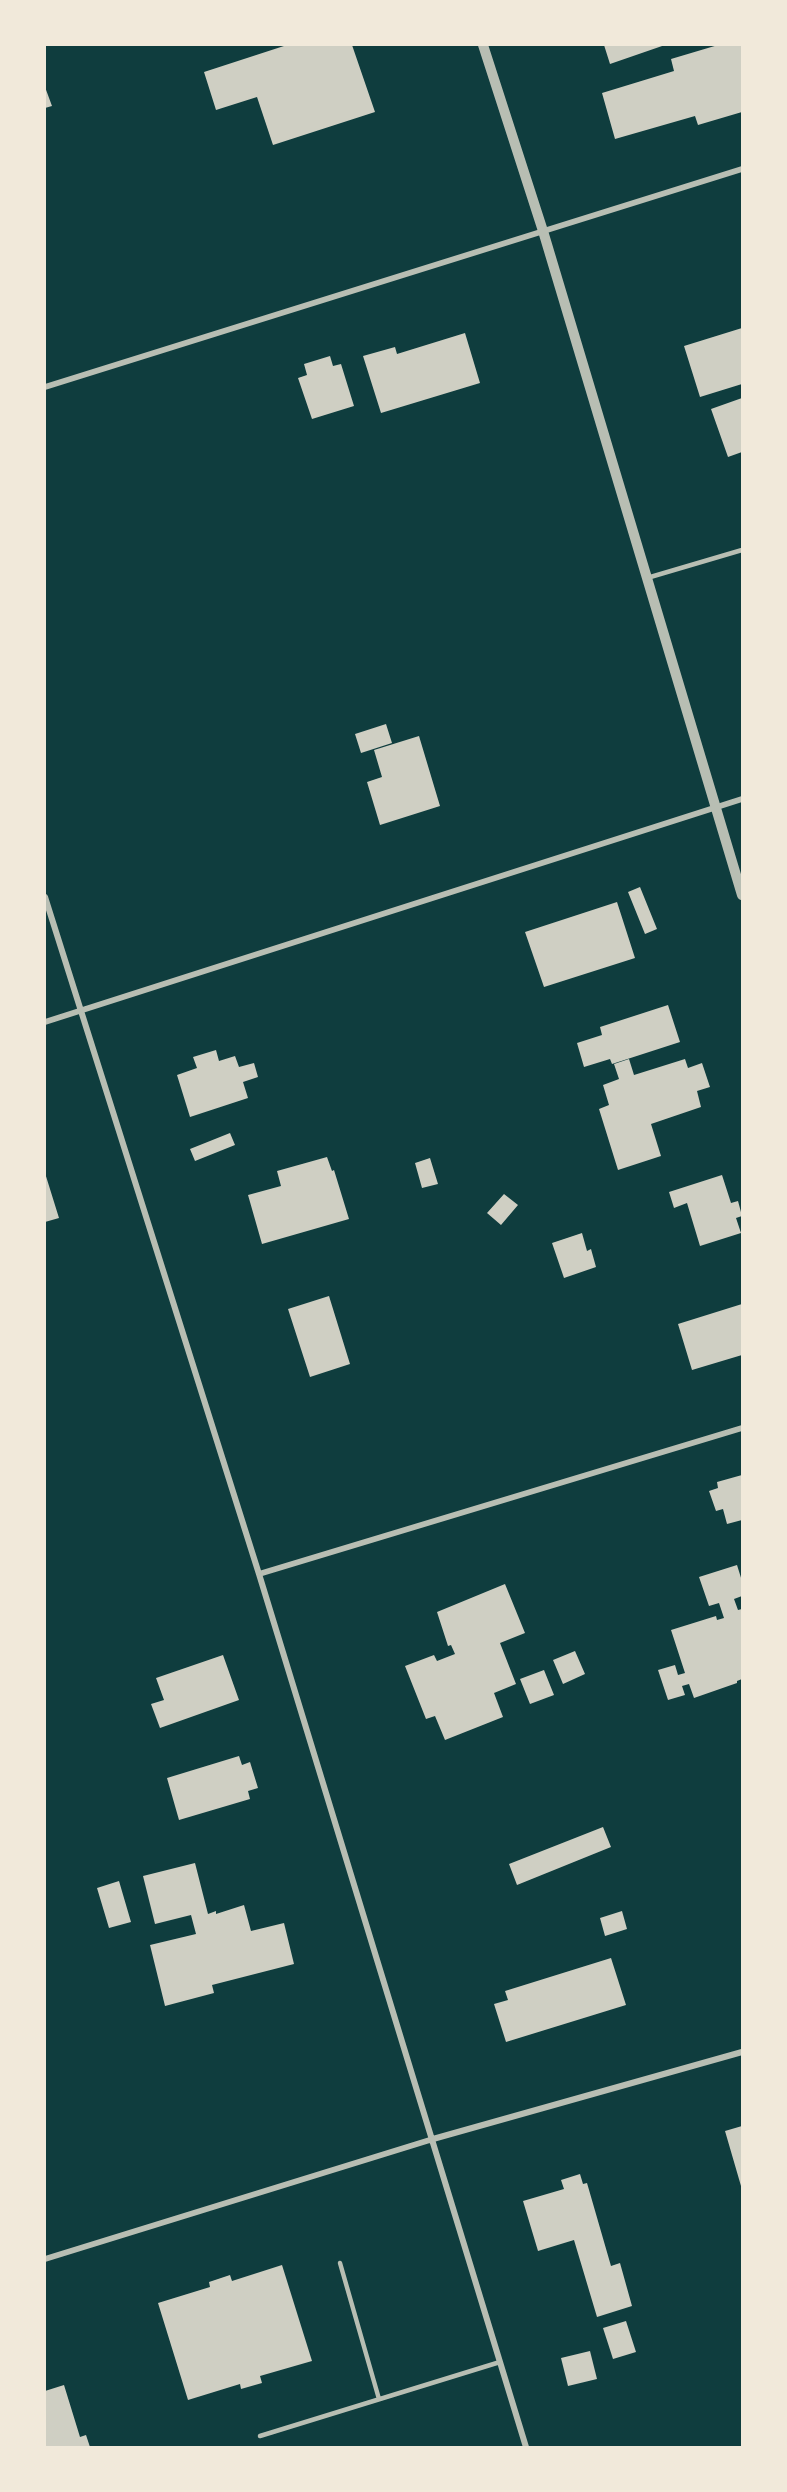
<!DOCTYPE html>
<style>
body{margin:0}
#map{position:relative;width:787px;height:2492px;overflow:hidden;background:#0f3d3e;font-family:"Fira Sans Condensed",sans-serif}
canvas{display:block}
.frame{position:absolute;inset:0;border:46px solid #f1e9da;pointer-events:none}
</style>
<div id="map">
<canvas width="787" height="2492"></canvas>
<div class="frame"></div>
</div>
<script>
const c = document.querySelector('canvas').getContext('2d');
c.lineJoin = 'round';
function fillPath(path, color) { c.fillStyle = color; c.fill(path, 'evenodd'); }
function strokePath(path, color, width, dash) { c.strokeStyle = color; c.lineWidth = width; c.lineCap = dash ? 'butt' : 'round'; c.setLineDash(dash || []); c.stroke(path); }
fillPath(new Path2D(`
 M287 45H352L375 112 273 145 257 97 216 110 204 72Z
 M604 45H665L610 64Z
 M718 45H742V112L698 125 695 116 615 139 602 93 674 71 671 59Z
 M45 87 52 106 45 108Z
 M742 328V384L700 397 684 346Z
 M465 333 480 383 381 413 363 356 395 347 397 354Z
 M330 356 333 366 341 364 354 406 312 419 298 378 307 375 304 364Z
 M742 398V452L728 457 711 409Z
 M386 724 392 743 361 753 355 734Z
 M419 736 440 806 380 825 367 782 382 777 374 750Z
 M640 887 657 929 645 934 628 892Z
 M617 902 635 958 544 987 525 932Z
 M668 1005 680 1042 612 1064 610 1059 584 1067 577 1043 602 1035 600 1027Z
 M216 1050 219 1061 235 1056 239 1067 254 1063 258 1077 243 1082 248 1098 190 1117 177 1075 197 1068 193 1057Z
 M629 1059 634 1075 685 1059 688 1068 702 1063 710 1087 697 1091 701 1107 651 1124 661 1156 618 1170 599 1109 609 1105 603 1085 619 1079 614 1064Z
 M230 1133 235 1145 195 1161 190 1149Z
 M327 1157 332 1171 334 1170 349 1219 262 1244 248 1195 281 1186 277 1171Z
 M430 1158 438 1184 422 1188 415 1163Z
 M45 1173 59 1218 45 1222Z
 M722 1175 731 1203 738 1201 742 1216 736 1218 741 1233 700 1246 687 1203 674 1208 669 1192Z
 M504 1194 518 1205 501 1225 487 1213Z
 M582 1233 587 1251 591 1249 596 1267 564 1278 552 1243Z
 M329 1296 350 1364 310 1377 288 1309Z
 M742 1304V1355L692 1370 678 1324Z
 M742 1475V1520L727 1524 723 1509 716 1511 709 1491 718 1488 717 1482Z
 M737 1565 742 1581V1596L734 1599 738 1610 742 1609V1679L737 1681V1683L694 1698 689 1684 682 1686 685 1695 668 1700 658 1670 675 1665 678 1675 685 1673 671 1630 716 1616 717 1620 724 1618 719 1603 709 1606 699 1577Z
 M505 1584 525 1633 500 1643 516 1684 494 1693 503 1717 445 1740 435 1716 426 1719 405 1666 434 1655 437 1661 455 1654 451 1645 448 1646 437 1612Z
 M575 1651 585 1674 563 1684 553 1660Z
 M223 1655 239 1700 160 1728 151 1704 164 1700 156 1678Z
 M544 1670 554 1695 530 1704 520 1679Z
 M239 1756 242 1765 250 1762 258 1788 248 1791 250 1799 179 1820 167 1778Z
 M603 1827 611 1847 517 1885 509 1864Z
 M195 1863 208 1914 216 1911V1914L244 1905 251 1931 284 1923 294 1964 212 1985 214 1993 165 2006 150 1945 196 1934 191 1915 155 1924 143 1876Z
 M119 1881 131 1922 109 1928 97 1888Z
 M622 1911 627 1929 605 1936 600 1918Z
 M611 1958 626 2005 506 2042 494 2004 508 2000 505 1991Z
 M742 2126V2185L741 2186 725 2131Z
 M580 2174 583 2184 587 2183 611 2266 620 2263 632 2306 597 2317 574 2240 538 2251 523 2201 564 2189 561 2180Z
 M282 2265 312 2361 260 2376 262 2383 241 2389 240 2384 188 2400 158 2303 210 2287 209 2282 230 2275 232 2281Z
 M626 2321 636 2352 613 2359 603 2328Z
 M590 2351 597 2379 568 2386 561 2358Z
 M64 2385 80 2437 86 2435 90 2447H45V2391Z`), '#cfcfc3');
strokePath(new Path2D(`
 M647 578 742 550
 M340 2263 379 2399
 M260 2436 500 2362`), '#b8beb3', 4.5);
strokePath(new Path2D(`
 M45 387 742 169
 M45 897 259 1574 526 2447
 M45 1022 742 799
 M259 1574 742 1428
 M45 2259 433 2139 742 2052`), '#b8beb3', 6);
strokePath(new Path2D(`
 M483 45 543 231 742 895`), '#b8beb3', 10);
</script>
